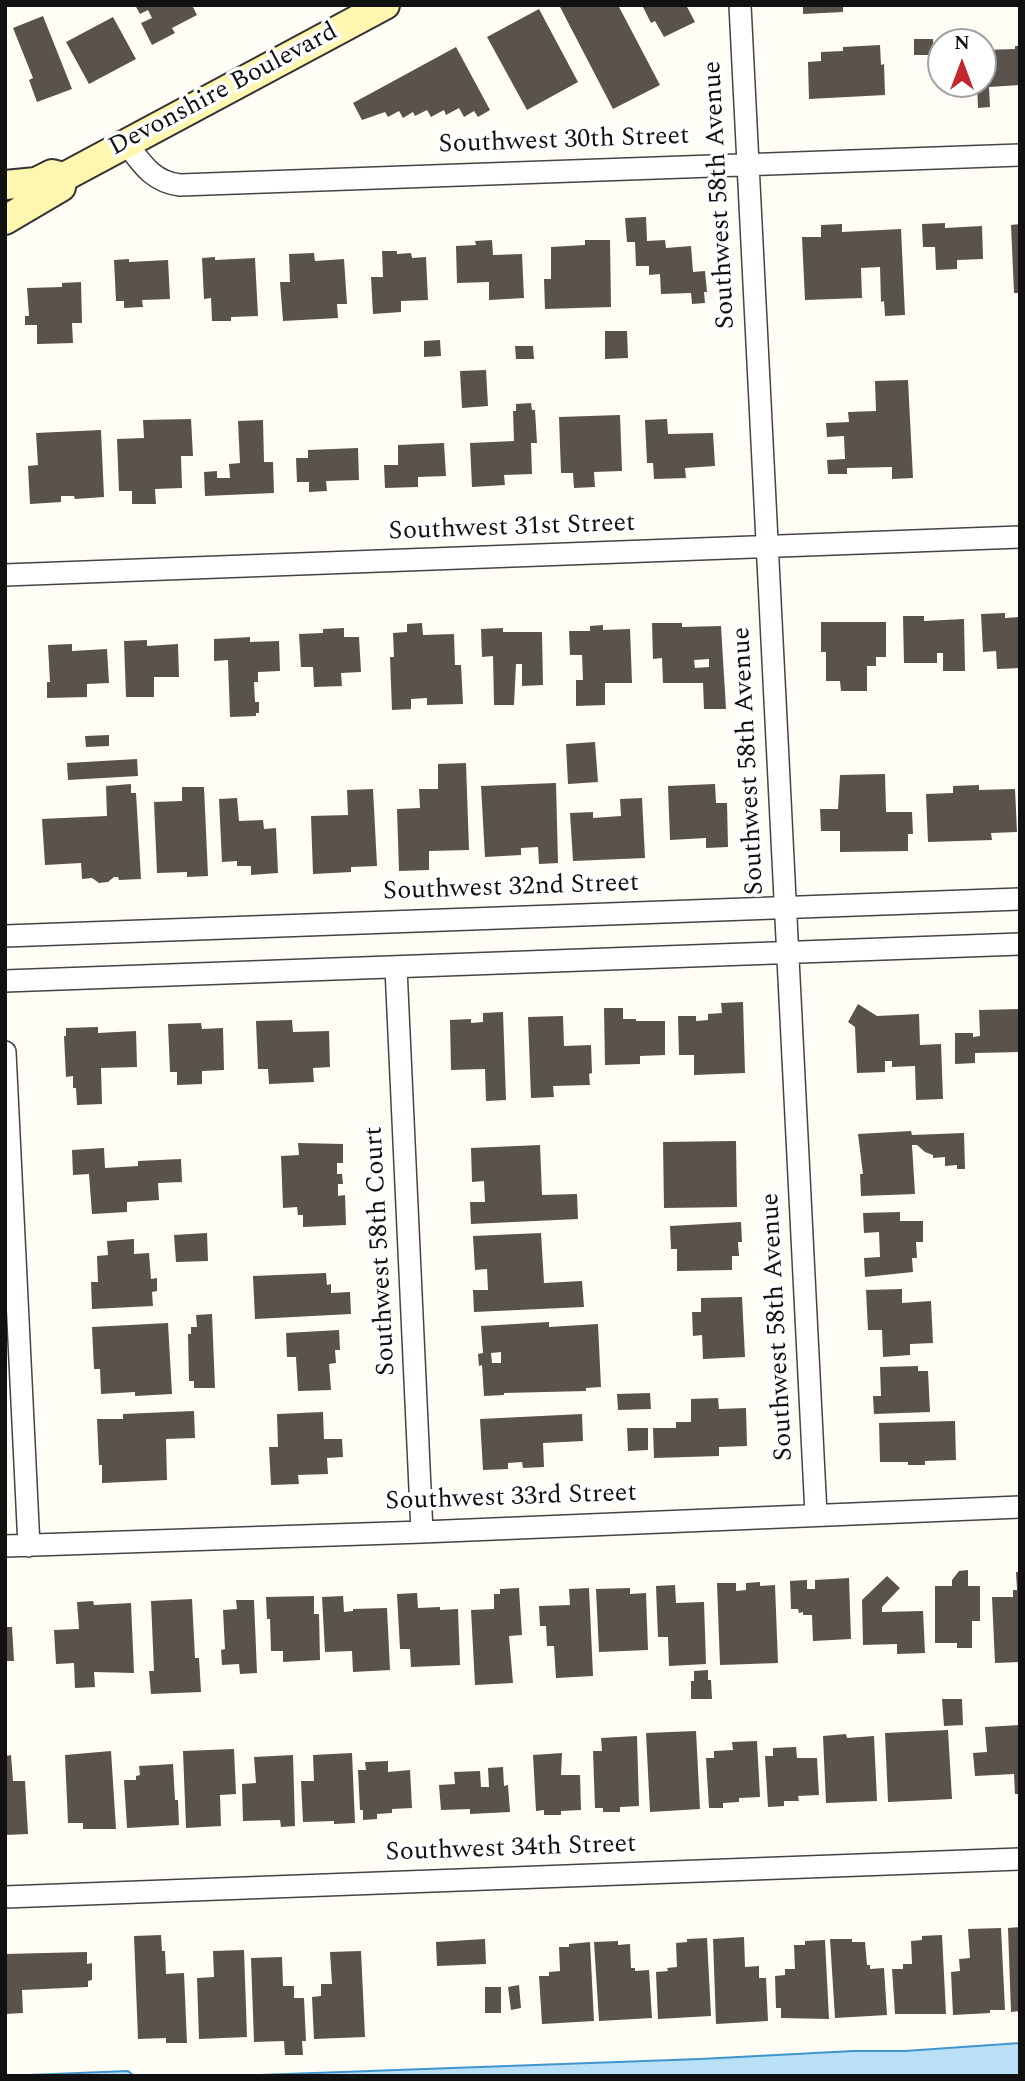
<!DOCTYPE html>
<style>
body{margin:0}
#map{position:relative;width:1025px;height:2081px;overflow:hidden;background:#fffdf5;font-family:Spectral,serif}
canvas{display:block}
.frame{position:absolute;inset:0;border:7px solid #111;pointer-events:none}
.north{position:absolute;left:927px;top:28px;width:70px;height:70px;box-sizing:border-box;background:#fff;border:2px solid #a0a0a0;border-radius:50%;rotate:0deg;font-size:19px;font-weight:700;line-height:28px;text-align:center;color:#111}
.north::after{content:'';display:block;margin:auto;width:24px;height:32px;background:#c4262e;clip-path:polygon(50% 0,100% 100%,50% 72%,0 100%)}
</style>
<div id="map">
<canvas width="1025" height="2081"></canvas>
<div class="frame"></div>
<div class="north">N</div>
</div>
<script>
const c = document.querySelector('canvas').getContext('2d');
c.lineJoin = 'round';
function fillPath(path, color) { c.fillStyle = color; c.fill(path, 'evenodd'); }
function strokePath(path, color, width, dash) { c.strokeStyle = color; c.lineWidth = width; c.lineCap = dash ? 'butt' : 'round'; c.setLineDash(dash || []); c.stroke(path); }
function drawText(font, color, halo, rows, align = 'center') {
  c.font = font + ' Spectral,serif'; c.lineWidth = 7; c.setLineDash([]); c.textBaseline = 'middle'; c.strokeStyle = halo; c.fillStyle = color; for (const [text, x, y, turn = 0] of rows) {
    c.save(); c.translate(x, y); c.rotate((+turn || 0) * Math.PI / 180); c.textAlign = isNaN(turn) ? turn : align; if (halo) c.strokeText(text, 0, 0); c.fillText(text, 0, 0); c.restore();
  }
}
const water = new Path2D(`
 M1020 2043V2076H232L700 2059 853 2051H905Z
 M128 2071 134 2076H5Z`);
fillPath(water, '#b9e0f7');
strokePath(water, '#3f96cf', 2);
fillPath(new Path2D(`
 M135 5H192L197 15 172 28 175 33 152 45 141 23 152 18 148 10 140 14Z
 M559 5H618L660 85 613 109Z
 M642 5H686L695 22 664 37 655 21 651 23Z
 M803 5H843V12L803 14Z
 M539 9 578 82 527 110 487 37Z
 M43 16 72 89 37 102 29 80 33 78 13 28Z
 M113 17 136 59 89 84 66 42Z
 M971 36V42H943V37Z
 M914 39H933L934 55H914Z
 M880 45 881 65 884 64 885 95 809 99 808 62 821 61V52L843 51V47Z
 M1015 46H1020V85L989 87 990 107 978 108 977 84H983V50L1015 49Z
 M456 47 490 110 478 117 474 111 464 117 459 108 446 115 444 110 431 117 427 110 415 116 413 112 403 118 399 111 388 117 385 112 362 120 353 103Z
 M646 217 647 241 665 240 666 248 691 246 693 272 705 271 707 292H704L705 303 692 304 691 293 661 294 660 274 649 275V266H636L635 242H627L625 218Z
 M945 223V228L982 226 983 259 957 260V269L936 270 935 247H923L922 224Z
 M842 224V232L901 229 905 315 885 316 884 301 881 302 880 267 861 268 862 298 805 300 802 237H821V225Z
 M1020 224V293H1014L1011 225Z
 M492 240 493 255 522 254 524 298 489 300V282L457 283 456 246 476 245 475 241Z
 M585 240H610L611 307 545 309 544 279H551V247L585 245Z
 M382 251H397V254L411 253 412 258 426 257 428 300 401 301V312L373 314 371 277H383Z
 M314 253 315 261 344 259 347 304H337L338 318 283 321 280 282H290L289 254Z
 M215 257V260L255 258 258 316 231 317V321H212L211 298 204 299 202 258Z
 M129 259V262L168 260 170 299 142 300 143 307 124 308V301H116L114 260Z
 M81 282 82 323H72L73 343 37 344V325H25V316H29L27 288 62 287V283Z
 M605 331H627L628 358 605 359Z
 M440 340 441 356 424 357V341Z
 M515 346H533L534 359H516Z
 M486 370 488 406 462 408 460 371Z
 M908 380 913 478 892 479V467L847 468V474H828L827 460 845 459 844 436 827 437 826 423 849 422 848 412 876 411 875 381Z
 M531 403 532 410H535L537 443H531L532 474 504 475 505 485 472 487 470 443 514 441 513 411H516V404Z
 M620 415 622 471 594 472 595 487 574 488 573 473H561L559 417Z
 M191 419 193 456H181L182 488 155 489 156 504H132V491H119L117 439 144 438 143 420Z
 M667 419 668 434 713 433 715 466 685 468 686 478 654 479 653 463H647L645 420Z
 M263 420 264 462H273L274 493 205 496 204 472 217 471V478H230L229 464 240 463 238 421Z
 M101 430 104 497 75 499 74 496H61V502L30 504 28 466 38 465 36 433Z
 M444 443 446 476 418 477V487L385 488 384 465H398V445Z
 M358 448 359 480 326 481 327 491 309 492V482H297L296 458H308V450Z
 M1005 613V618L1020 617V668L997 669 996 651 983 652 981 614Z
 M903 616H924V621L964 619 965 671H943V653H937V663H904Z
 M821 622H886V657H876V666H867V691H841L840 681H826V652H821Z
 M422 623 423 635 454 634 455 665H461L463 704 427 705V698L411 699V709L392 710 390 657H394L393 633 407 632V624Z
 M652 623H682V627L721 626 726 709H704L703 683H663L662 658 653 659ZM709 659V667L695 668 694 660Z
 M603 625V630L630 629 632 683H605V705L576 706V680H583L582 655H570L569 631H590V626Z
 M344 628V637H359L361 672 341 673 342 686 314 687 313 667H301L299 634 323 633V629Z
 M503 628V632H542L543 685 522 686V664H516L514 705H494L493 656 482 657 481 629Z
 M250 637V642L279 641 280 671 258 672V682H254L255 702H259V713H256V716L230 717 228 660 214 661V639Z
 M147 640V646L178 644 179 677H154V697H126L124 641Z
 M72 644V651L107 649 109 683 87 684V697L47 698V682H50L48 645Z
 M109 735V746L86 747 85 736Z
 M595 742 598 782 568 784 566 744Z
 M137 759 138 776 68 780 67 763Z
 M466 763 469 850 429 851V870L399 871 397 809 420 808 419 789H438V764Z
 M885 774 886 812H912L913 834H908V851L840 852V831H821L820 809H838L840 775Z
 M556 783 558 863 539 864 538 847 521 848V855L485 857 481 786Z
 M131 784V793H136L141 879 119 880 118 877H114L108 882 99 883 92 878 82 879 81 863 45 865 42 819 107 816 106 786Z
 M715 784 716 803H727L728 847 706 848V838L670 840 668 786Z
 M979 785V790L1015 789 1017 832 991 833 992 840 928 842 926 794 953 793V786Z
 M182 787H204L208 876 187 877V872L157 873 154 802 182 801Z
 M373 789 377 866 351 867V872L313 874 311 816 348 815 347 790Z
 M237 798 239 821 263 820 264 829 276 828 278 873 251 875V866H237V861L222 862 219 799Z
 M642 798 645 858 573 861 570 813 593 812V818L621 816 620 799Z
 M743 1002 745 1073 694 1075V1055H679L678 1016H696V1021L708 1020V1014L722 1013 721 1003Z
 M858 1004 877 1016 919 1014 920 1045 941 1044 943 1099 916 1100 915 1066 892 1067V1061H885V1072L857 1073 855 1027 848 1022Z
 M604 1008H623V1019H636V1021H665V1055L640 1056V1064L605 1065Z
 M1020 1009V1052L975 1053V1063L955 1064V1033H973V1037L980 1036 979 1010Z
 M503 1012 506 1100 486 1101 485 1069 451 1070 450 1020 471 1019V1023L483 1022V1013Z
 M563 1016 564 1046 591 1045 592 1073 589 1074 590 1085 553 1086 554 1097 531 1098 528 1017Z
 M292 1020 293 1032 329 1031 330 1067 313 1068 314 1082 269 1084 268 1069H258L256 1021Z
 M201 1023 202 1029 223 1028 224 1070 202 1071V1084L177 1085V1072H170L168 1024Z
 M98 1027V1033L136 1031 137 1067 101 1068 102 1104 77 1105 76 1088H73V1076L66 1077 64 1036H66V1028Z
 M911 1131 912 1135 964 1133 965 1169H957V1165L945 1166V1157L933 1158V1155L925 1152 917 1145H912L915 1194 861 1196 860 1174H863L858 1134Z
 M736 1141 737 1207 664 1208 663 1142Z
 M298 1143 343 1144V1163H337V1174H342L343 1184H338V1196L345 1195 346 1225 303 1227V1215H298L297 1207 283 1208 281 1156 299 1155Z
 M540 1145 542 1195 577 1194 578 1219 471 1224 470 1202H485L484 1181 472 1182 471 1148Z
 M104 1148 105 1168 138 1166V1161L181 1159 182 1182 158 1183 159 1200 127 1202V1212L92 1214 89 1174 73 1175 72 1150Z
 M900 1212V1221H923V1242H916L917 1258H912L913 1272 865 1277 864 1258 880 1257 879 1232 864 1233 863 1213Z
 M741 1222 742 1242H738L739 1256H732V1270L677 1271V1249H671L670 1226Z
 M207 1233 208 1261 176 1262 174 1235Z
 M541 1233 544 1283 582 1281 584 1307 474 1312 473 1290H488L487 1269 475 1270 473 1236Z
 M134 1239V1254L149 1253 151 1279 157 1278V1291L152 1292 153 1306 92 1309 91 1282H98L97 1256 108 1255 107 1241Z
 M326 1273 327 1285 331 1284V1293L350 1292 351 1314 255 1319 253 1276Z
 M902 1289V1303L931 1301 933 1343 910 1344V1355L883 1357 882 1330H868L866 1290Z
 M742 1297 745 1357 703 1359 702 1335 693 1336 692 1312H701V1298Z
 M212 1314 215 1388H194V1381H189L188 1334H191V1327H197L196 1315Z
 M549 1322V1327L598 1324 601 1387 586 1388V1391L504 1393V1395L484 1396 482 1365 479 1366 478 1354 483 1353 481 1326ZM501 1352V1363H492L491 1353Z
 M168 1323 172 1394 135 1396V1392L101 1394 100 1369H94L92 1327Z
 M339 1330 340 1350H335L336 1363 329 1364 331 1390 298 1391 296 1357H287L286 1333Z
 M918 1366V1371H928L930 1412 874 1414 873 1396H881L880 1367Z
 M650 1393 651 1409 618 1410 617 1394Z
 M718 1398 719 1409 746 1408 747 1446 719 1447V1456L654 1458 653 1428H676V1422H691V1399Z
 M194 1411 195 1438 166 1439 167 1480 102 1483V1465H99L97 1419H123V1414Z
 M323 1412 324 1439H342L343 1457 327 1458 328 1474 298 1475 299 1484 271 1485 269 1447H278L277 1414Z
 M582 1414 583 1441 543 1443 544 1467 523 1468 522 1462 508 1463V1469L483 1470 480 1419Z
 M955 1421 956 1460 925 1461V1465H908V1462H880L879 1423Z
 M627 1428H648V1450L628 1451Z
 M968 1570V1586H980V1621H972V1648H957V1643H935V1586H952V1580L959 1571Z
 M1016 1572H1020V1662L995 1663 992 1597H1013V1590H1017Z
 M887 1576 900 1588 882 1607V1612L923 1611 925 1653 897 1654V1644L863 1645 862 1600Z
 M849 1578 851 1639 813 1641 812 1615H803V1612L799 1613 798 1609H791L790 1581 807 1580V1589H815V1580Z
 M760 1582V1586L775 1585 778 1663 720 1665 717 1583H736V1591L746 1590V1583Z
 M675 1585 676 1603 704 1602 706 1664 669 1666 668 1637H658L656 1586Z
 M519 1588 522 1635 509 1636 513 1683 475 1685 471 1610 494 1609V1594H500V1589Z
 M589 1588 593 1676 556 1678 554 1646H547L546 1626H540L539 1606 570 1605 569 1589Z
 M630 1588V1594L646 1593 648 1650 599 1652 596 1589Z
 M417 1593 418 1608 440 1607V1610L458 1609 460 1665 411 1667 410 1649H400L397 1594Z
 M314 1596V1614H319L320 1660 283 1662V1651H271L270 1619H267L266 1597Z
 M343 1596 344 1612 353 1611V1609L387 1608 390 1670 353 1672 352 1651 325 1652 322 1597Z
 M192 1599 195 1658H199L201 1692 151 1694 149 1671H154L151 1601Z
 M236 1600H254L257 1673 240 1674 239 1664 222 1665 221 1650 225 1649 223 1610 237 1609Z
 M93 1601 94 1605 131 1603 134 1673 94 1672 95 1687 75 1688 74 1663 56 1664 54 1630 79 1629 77 1602Z
 M5 1627H12L14 1661H5Z
 M708 1670V1680H711L712 1699H691V1681H694V1671Z
 M942 1699H962L963 1725 944 1726Z
 M1020 1725V1794H1015L1014 1774 975 1776 973 1753 987 1752 985 1727Z
 M948 1730 952 1799 888 1802 885 1733Z
 M696 1731 700 1809 650 1812 646 1733Z
 M846 1734 847 1738 874 1736 877 1801 826 1803 823 1736Z
 M637 1736 639 1806 620 1807V1812H603V1808H595L593 1751H602L601 1738Z
 M757 1741 760 1797 739 1798V1802L723 1803V1808H709L706 1758H714V1751L733 1750 732 1742Z
 M796 1747 797 1758H817L819 1795 798 1796 799 1801H784V1806L768 1807 765 1756H773V1748Z
 M234 1749 236 1794 220 1795 221 1826 186 1828 183 1751Z
 M111 1751 116 1829H83V1823H68L65 1755Z
 M352 1753 355 1823 334 1824V1821L303 1822 301 1781H314L313 1755Z
 M562 1753 561 1775H580L581 1810 561 1811V1815H544V1810L536 1811 533 1755Z
 M11 1755 13 1781H25L28 1834 5 1835V1756Z
 M293 1755 295 1826 281 1827 280 1820 243 1821 242 1784 256 1783 254 1757Z
 M388 1761V1772L410 1770 412 1808 392 1809V1813L377 1814V1819L363 1820V1810H360L358 1770H366L365 1762Z
 M173 1764 175 1800H178L179 1825 127 1828 124 1780H136V1776L140 1775 139 1766Z
 M503 1767 504 1786 508 1785 510 1812 470 1814V1809L441 1810 439 1785 455 1784 454 1772 480 1771 481 1787H489L488 1768Z
 M1020 1927V2011L1011 2012 1008 1928Z
 M1001 1928 1005 2010H990V2013L953 2015 951 1972 960 1971 959 1959 970 1958 968 1929Z
 M161 1935 162 1951H165L166 1974 184 1973 187 2043H166V2038L138 2039 134 1936Z
 M942 1935 946 2014H895L892 1969H903V1964H912L911 1941 922 1940V1936Z
 M744 1937 745 1967 759 1966V1978H766L768 2021 716 2024 713 1939Z
 M707 1938 711 2016 658 2019 656 1972 668 1971 667 1968 677 1967 676 1943 687 1942V1939Z
 M485 1939 486 1964 437 1966 436 1942Z
 M830 1939H852V1942H865L867 1965H870V1969L884 1968 887 2015 835 2018Z
 M825 1940 829 2019 781 2018V2008H776L775 1976 785 1975V1969H795L794 1945H805V1941Z
 M618 1941V1945L630 1944 631 1968H635V1971L649 1970 652 2018 599 2021 594 1942Z
 M590 1942 594 2021 542 2024 539 1976H549V1972L560 1971 559 1947H569V1944Z
 M244 1950 247 2037 199 2039 197 1978 214 1977 213 1951Z
 M361 1951 365 2037 314 2039 312 1997 321 1996V1984H332L330 1952Z
 M87 1952V1964L92 1963V1980L88 1981V1987L22 1990 23 2013 5 2014V1954Z
 M282 1957 283 1986H294V1998H304L306 2041H302L303 2055H285L284 2041 254 2042 251 1958Z
 M519 1985 521 2008 511 2010 508 1987Z
 M485 1987H501V2013H485Z`), '#5a524d');
const street = new Path2D(`
 M740 5 816 1514
 M127 144C142 164 153 182 180 185L1020 155
 M5 575 1020 537
 M5 936 1020 899
 M396 968 422 1532
 M5 981 1020 944
 M5 1052 29 1546
 M5 1546 422 1532 1020 1507
 M5 1897 1020 1859`);
const secondary = new Path2D(`
 M5 185 36 182 52 174 64 177 385 5
 M5 220 61 187 63 178`);
strokePath(street, '#444', 24);
strokePath(secondary, '#333', 32);
strokePath(street, '#fff', 21);
strokePath(secondary, '#fff6b0', 28);
drawText('26px', '#111', '#fff', [
 ["Devonshire Boulevard",224,91,-28],
 ["Southwest 30th Street",564,142,-2],
 ["Southwest 58th Avenue",721,195,-93],
 ["Southwest 31st Street",512,529,-2],
 ["Southwest 58th Avenue",750,761,-93],
 ["Southwest 32nd Street",511,889,-2],
 ["Southwest 58th Court",382,1251,-93],
 ["Southwest 58th Avenue",779,1327,-93],
 ["Southwest 33rd Street",511,1499,-2],
 ["Southwest 34th Street",511,1850,-2]
]);
</script>
